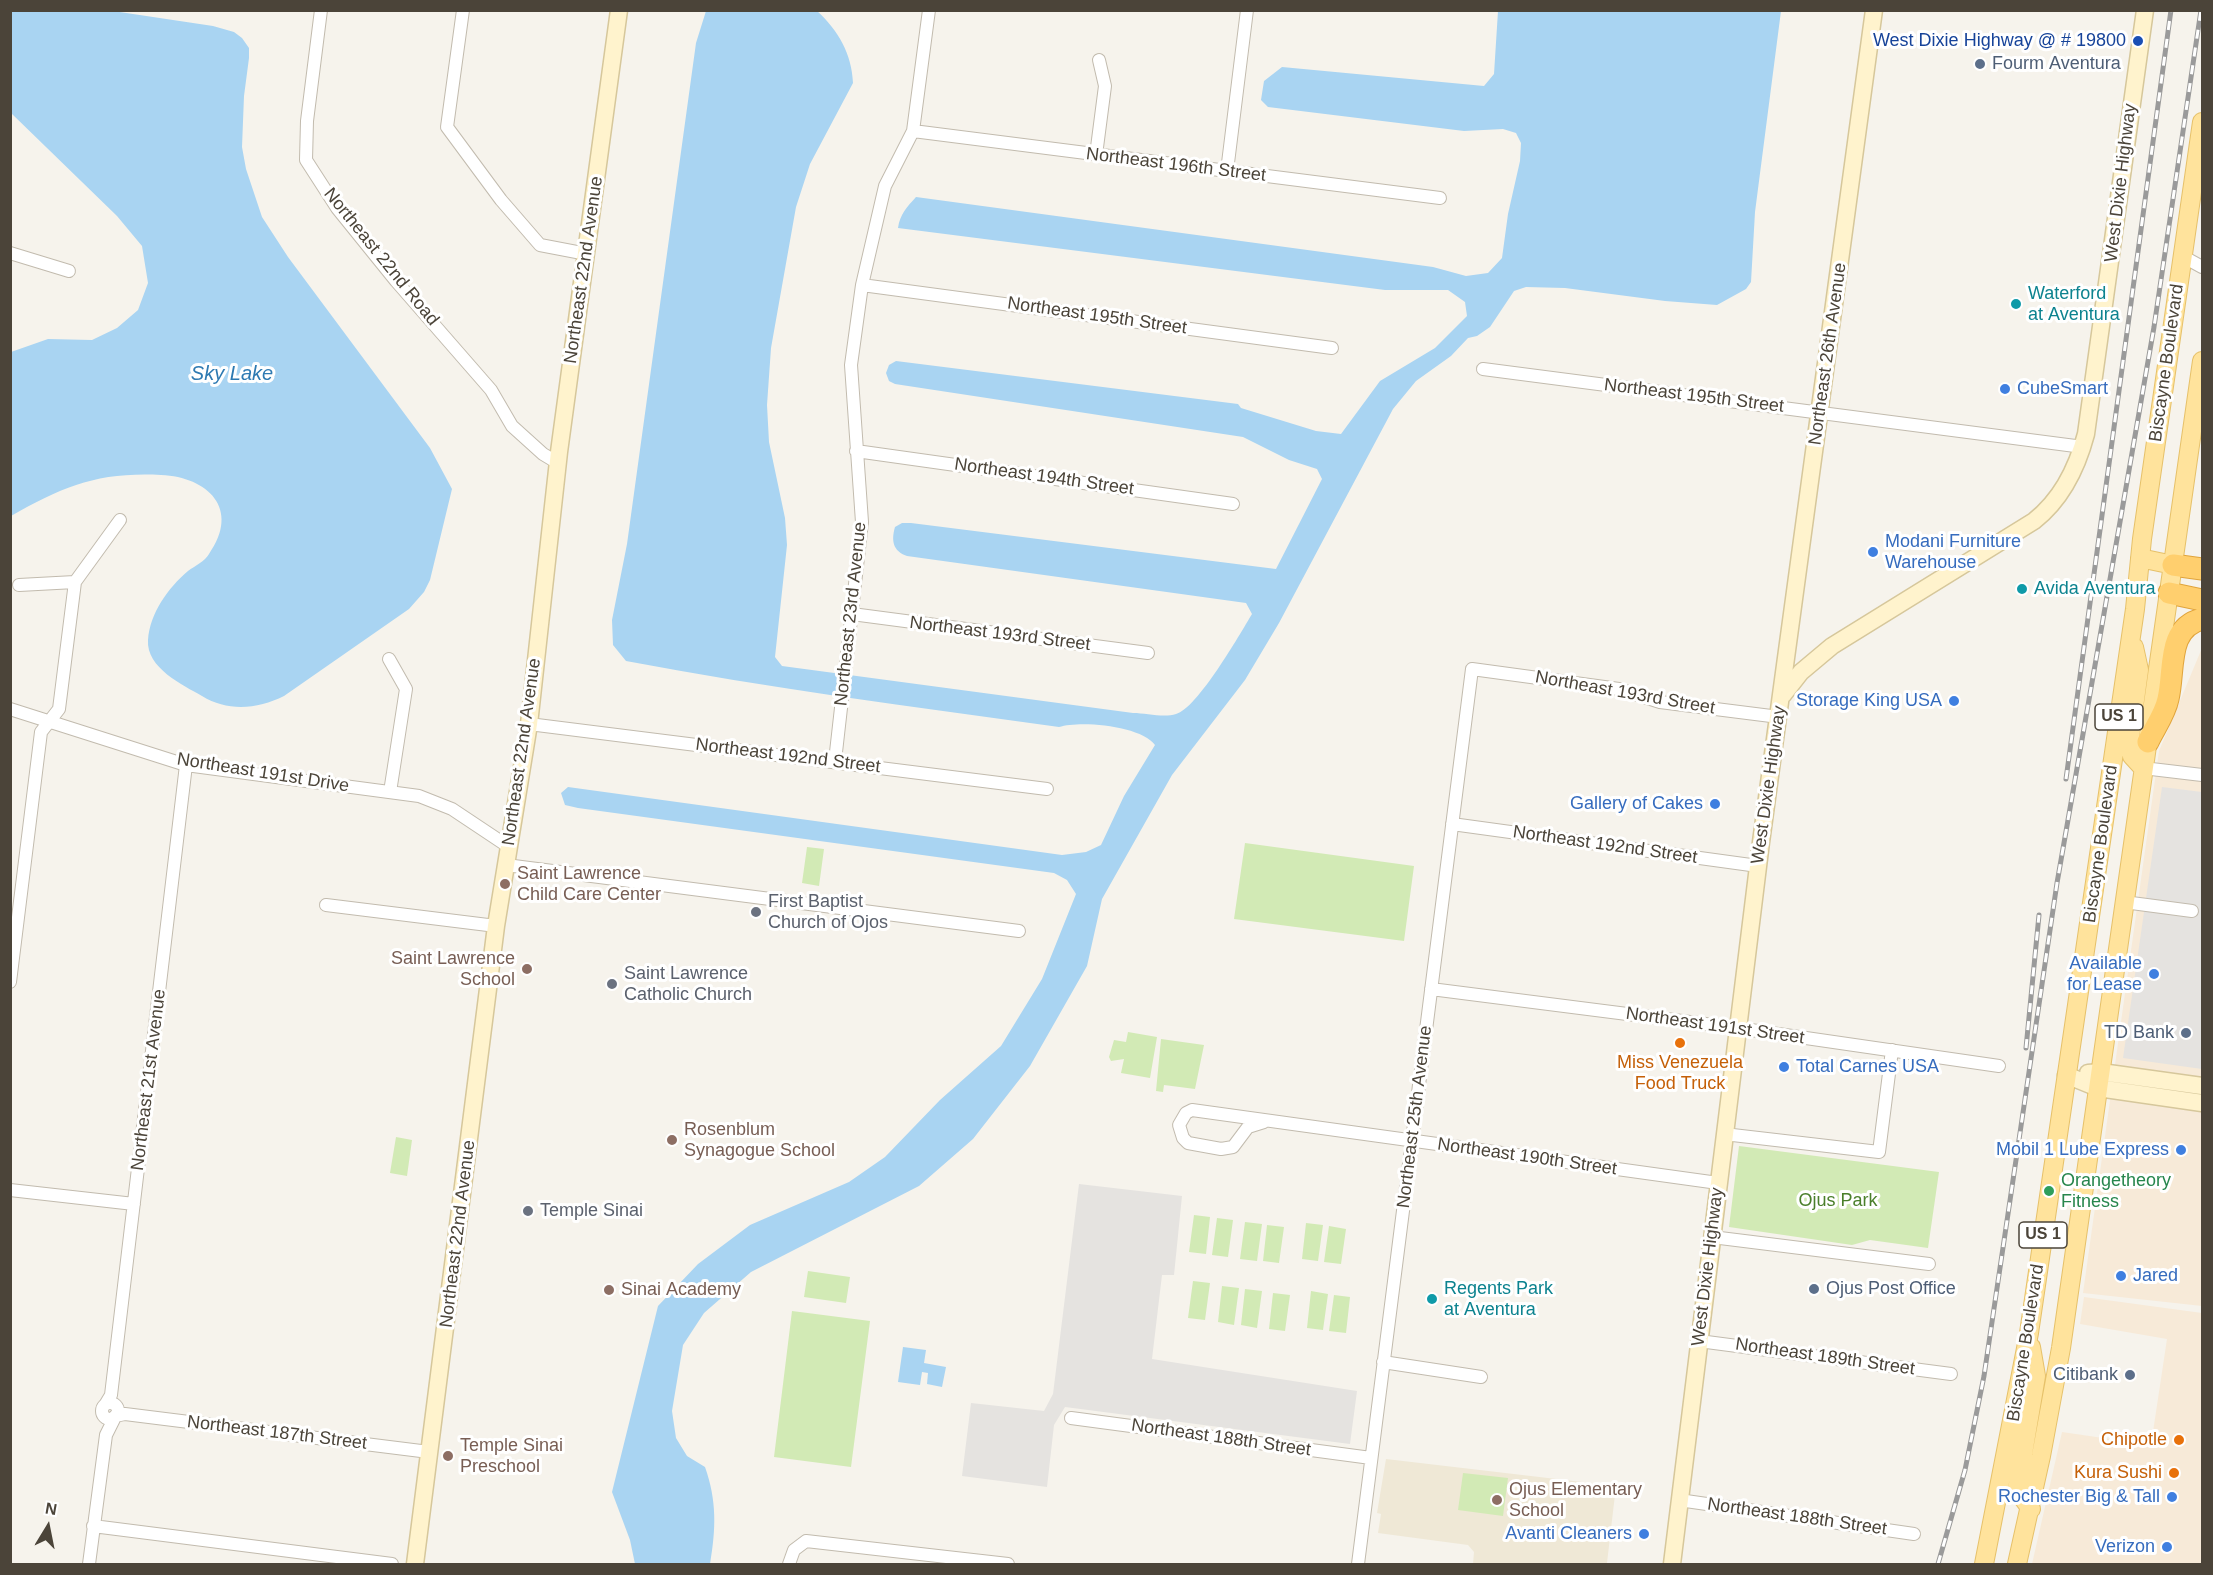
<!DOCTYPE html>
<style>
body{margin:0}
#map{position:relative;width:2213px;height:1575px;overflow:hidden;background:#f6f3ec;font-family:Helvetica,sans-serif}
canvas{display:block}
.frame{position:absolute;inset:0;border:12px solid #4b4439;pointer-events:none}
.north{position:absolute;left:18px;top:1497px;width:60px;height:60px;-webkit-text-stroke:4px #fff;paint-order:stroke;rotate:10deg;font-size:16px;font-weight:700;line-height:24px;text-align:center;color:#4b4439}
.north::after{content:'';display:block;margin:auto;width:21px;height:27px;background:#4b4439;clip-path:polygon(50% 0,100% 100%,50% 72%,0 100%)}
</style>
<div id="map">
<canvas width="2213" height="1575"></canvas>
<div class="frame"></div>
<div class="north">N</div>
</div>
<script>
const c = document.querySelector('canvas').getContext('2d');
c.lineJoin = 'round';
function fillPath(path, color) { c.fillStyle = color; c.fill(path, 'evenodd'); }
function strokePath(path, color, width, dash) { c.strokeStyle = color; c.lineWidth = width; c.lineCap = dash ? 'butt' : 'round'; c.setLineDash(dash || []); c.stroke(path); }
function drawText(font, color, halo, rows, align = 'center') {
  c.font = font + ' Helvetica,sans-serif'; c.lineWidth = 6; c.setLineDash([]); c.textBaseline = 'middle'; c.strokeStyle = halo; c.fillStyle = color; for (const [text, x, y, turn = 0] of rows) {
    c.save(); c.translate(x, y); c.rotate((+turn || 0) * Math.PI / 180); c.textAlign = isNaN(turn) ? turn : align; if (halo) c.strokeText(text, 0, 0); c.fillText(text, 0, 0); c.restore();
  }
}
fillPath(new Path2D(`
 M2202 648V1306L2083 1293 2159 751Z
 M2084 1297 2202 1313V1564H2032L2062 1432 2151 1445 2167 1339 2080 1324Z`), '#f7ead8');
fillPath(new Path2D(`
 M1386 1459 1616 1486 1607 1563 1613 1564H1473L1474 1552 1468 1545 1378 1533 1381 1514 1377 1513Z`), '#efe8d6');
fillPath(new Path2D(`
 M1245 843 1414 866 1404 941 1234 919Z
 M807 847 824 849 819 886 802 883Z
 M1128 1032 1157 1037 1150 1078 1121 1073 1124 1059 1111 1061 1109 1057 1114 1040 1126 1042Z
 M1161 1039 1204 1045 1195 1089 1164 1085 1163 1092 1156 1091Z
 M396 1137 412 1140 407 1176 390 1173Z
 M1739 1146 1939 1172 1928 1248 1870 1240 1852 1245 1729 1227Z
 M1194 1215 1210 1217 1206 1254 1189 1252Z
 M1217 1218 1233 1220 1228 1257 1212 1255Z
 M1245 1222 1262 1224 1257 1261 1240 1259Z
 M1306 1223 1323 1225 1318 1261 1302 1259Z
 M1267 1225 1284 1227 1279 1263 1263 1261Z
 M1329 1226 1346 1229 1341 1264 1324 1262Z
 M808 1271 850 1277 846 1303 804 1297Z
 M1193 1281 1210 1283 1205 1320 1188 1318Z
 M1222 1286 1239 1288 1234 1325 1218 1322Z
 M1245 1289 1262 1291 1257 1328 1241 1325Z
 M1311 1291 1328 1294 1323 1330 1307 1328Z
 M1273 1293 1290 1295 1285 1331 1269 1329Z
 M1334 1295 1350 1297 1346 1333 1329 1331Z
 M792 1311 870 1321 851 1467 774 1457Z
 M1463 1473 1508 1478 1503 1516 1458 1510Z`), '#d2eab5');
fillPath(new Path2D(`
 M2162 787 2202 792V1069L2123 1058Z
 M1079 1184 1182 1196 1174 1275H1162L1152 1359 1357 1391 1350 1444 1065 1407 1054 1425 1047 1487 962 1476 971 1403 1044 1411 1053 1394Z`), '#e5e3e0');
fillPath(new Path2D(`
 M11 10 113 11 213 26 234 32 242 38 249 48V58L244 96 242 147 246 169 262 217 288 257 430 448 452 489 430 580 424 592 409 609 284 696C258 709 228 712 202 696 183 685 146 668 148 640 150 613 168 588 188 571 195 566 205 561 209 554 241 509 208 477 161 475 98 472 64 486 11 516V352L48 339 92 340 117 328 138 310 148 283 142 246 117 216 11 113Z
 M706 11H817C838 30 852 54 853 83L810 164 796 207 771 348 767 405 769 442 785 518 787 545 775 657 782 666 1133 713C1146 713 1164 718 1176 714 1197 709 1240 634 1252 614L1246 603 907 556C893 551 891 541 895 527L902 523H911L1276 569 1322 479 1317 469 1289 460 1243 437 895 384 889 381 886 373 889 365 896 361 1238 404 1241 408 1316 431 1341 434 1380 381 1435 348 1467 316 1465 302 1448 290H1385L898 228C900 214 907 207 916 197L1433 267 1466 276 1488 273 1502 258 1508 214 1520 161 1521 143 1516 133 1503 129 1464 131 1268 107 1261 100 1264 81 1282 67 1484 86 1494 74 1498 11H1781L1755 212 1751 282 1746 289 1717 305 1665 301 1565 288 1526 287 1514 291 1490 327 1477 336 1468 338 1451 356 1416 381 1393 409 1279 623 1245 680 1172 775 1102 899 1087 966 1030 1066 973 1139 919 1186 751 1272 704 1313 683 1345 672 1411 676 1438 687 1456 705 1467C717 1501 716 1529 710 1564H635L630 1540 612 1492 658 1306 698 1264 750 1225 849 1182 885 1157 940 1100 1001 1046 1042 979 1076 894 1067 880 1054 873 578 808 565 805 561 793 568 787 1062 855 1086 852 1101 845 1124 796 1155 745C1142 726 1081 720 1059 727 914 707 769 688 626 661L613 645 612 620 627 544 696 43Z
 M903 1347 926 1350 924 1363 946 1367 942 1387 927 1384 928 1373 922 1372 920 1385 898 1382Z`), '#a9d4f2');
const street = new Path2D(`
 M321 10 307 121 306 160 337 208 396 281 491 390 512 426 543 454 558 463
 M463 10 447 127 501 200 540 245 587 254
 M913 131 1440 198
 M1096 155 1105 86 1099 60
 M1227 171 1247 10
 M10 253 69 271
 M2182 256 2202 267
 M862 285 1332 348
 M1483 369 2083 447
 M856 451 1233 504
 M19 585 75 582 120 520
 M852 614 1148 653
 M389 659 406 689 390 792
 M10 709 186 765 419 796 452 809 509 847
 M529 724 1047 789
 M835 761 862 522 851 365 862 285 885 186 913 131 929 10
 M2143 768 2202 775
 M1452 824 1758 866
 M506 865 1019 931
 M2124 902 2192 911
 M326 905 496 926
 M10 982 41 732 59 709 75 582
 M1431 989 1737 1028 1999 1066
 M1264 1122 1248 1127 1233 1147 1221 1149 1188 1143 1183 1138 1179 1125 1186 1113 1192 1110 1718 1183
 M1724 1134 1879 1152 1892 1050
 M10 1190 134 1204
 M1712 1237 1929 1264
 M1699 1341 1951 1374
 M1383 1362 1481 1377
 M102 1411a8 8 0 1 1 16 0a8 8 0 1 1-16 0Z
 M105 1405 111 1395 186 765
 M115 1416 125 1414 429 1452
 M1071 1418 1371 1458
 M1679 1500 1914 1534
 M93 1526 392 1564
 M89 1564 106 1435 115 1417
 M789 1564 794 1550 806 1541 1008 1564
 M1358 1564 1472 669 1619 689 1660 702 1779 717`);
const secondary = new Path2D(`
 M1783 695 1801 672 1832 646 2034 521C2062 499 2077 468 2086 434L2145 10
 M2088 1073 2101 1072 2202 1086
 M2066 1075 2098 1088 2202 1103
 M415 1564 496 926 529 724 559 452 619 10
 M1672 1564 1761 842 1874 10`);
const primary = new Path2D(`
 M2140 558 2173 565
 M2134 647 2139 670 2129 744 2132 756 2143 768
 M2031 1509 2017 1490 2036 1376 2031 1347
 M1984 1564 2029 1333 2135 609 2142 539 2202 122
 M2017 1564 2041 1456 2061 1348 2202 361`);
const highway = new Path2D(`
 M2173 565 2202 569
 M2169 593 2202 600
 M2148 742C2154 729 2165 714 2168 699 2175 670 2166 628 2202 619`);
strokePath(street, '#c2bbae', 14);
strokePath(secondary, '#d6c79b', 19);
strokePath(primary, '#e6c16a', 20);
strokePath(highway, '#e0a43c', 23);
strokePath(street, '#fff', 12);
strokePath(secondary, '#fff3cd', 16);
strokePath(primary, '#ffe39c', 18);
strokePath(highway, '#ffcf6e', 21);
const rail = new Path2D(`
 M2066 779 2171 10
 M2026 1048 2039 915
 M1938 1564 1965 1470 1984 1376 2057 883 2154 327 2201 10`);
strokePath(rail, '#9a9a9a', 5);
strokePath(rail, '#fff', 3, [9]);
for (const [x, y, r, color] of [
 [2138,41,6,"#1a4fb4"],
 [1980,64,6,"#5c6f8a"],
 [2016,304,6,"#0f9aa8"],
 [2005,389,6,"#3f7fe0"],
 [1873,552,6,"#3f7fe0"],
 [2022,589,6,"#0f9aa8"],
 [1954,701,6,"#3f7fe0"],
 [1715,804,6,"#3f7fe0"],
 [505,884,6,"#8d6e63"],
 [756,912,6,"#6b7280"],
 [527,969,6,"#8d6e63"],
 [2154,974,6,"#3f7fe0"],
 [612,984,6,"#6b7280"],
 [2186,1033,6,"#5c6f8a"],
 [1680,1043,6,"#e8710a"],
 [1784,1067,6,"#3f7fe0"],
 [672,1140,6,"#8d6e63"],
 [2181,1150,6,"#3f7fe0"],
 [2049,1191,6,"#2e9e5b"],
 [528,1211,6,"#6b7280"],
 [2121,1276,6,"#3f7fe0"],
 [1814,1289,6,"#5c6f8a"],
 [609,1290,6,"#8d6e63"],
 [1432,1299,6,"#0f9aa8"],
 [2130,1375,6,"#5c6f8a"],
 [2179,1440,6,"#e8710a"],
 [448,1456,6,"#8d6e63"],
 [2174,1473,6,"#e8710a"],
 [2172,1497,6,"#3f7fe0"],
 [1497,1500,6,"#8d6e63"],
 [1644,1534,6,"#3f7fe0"],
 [2167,1547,6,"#3f7fe0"]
]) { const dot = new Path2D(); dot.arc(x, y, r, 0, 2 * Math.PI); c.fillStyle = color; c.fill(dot); strokePath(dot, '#fff', 2); }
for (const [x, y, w] of [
 [2119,717,48],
 [2043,1235,48]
]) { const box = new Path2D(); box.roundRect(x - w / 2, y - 13, w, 26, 4.5); c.fillStyle = '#fff'; c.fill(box); strokePath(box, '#4b4439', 1.5); }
drawText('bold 16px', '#4b4439', null, [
 ["US 1",2119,717],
 ["US 1",2043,1235]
]);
drawText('18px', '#164399', '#fff', [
 ["West Dixie Highway @ # 19800",2126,41]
], 'right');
drawText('18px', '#4e5e75', '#fff', [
 ["Fourm Aventura",1992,64],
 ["TD Bank",2174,1033,"right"],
 ["Ojus Post Office",1826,1289],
 ["Citibank",2118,1375,"right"]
], 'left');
drawText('18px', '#4b4439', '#fff', [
 ["Northeast 196th Street",1176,165,7],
 ["West Dixie Highway",2121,183,-83],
 ["Northeast 22nd Road",381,257,51],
 ["Northeast 22nd Avenue",584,270,-82],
 ["Northeast 195th Street",1097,316,8],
 ["Northeast 26th Avenue",1828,354,-82],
 ["Biscayne Boulevard",2167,363,-82],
 ["Northeast 195th Street",1694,396,7],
 ["Northeast 194th Street",1044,477,8],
 ["Northeast 23rd Avenue",851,614,-84],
 ["Northeast 193rd Street",1000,634,7],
 ["Northeast 193rd Street",1625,693,10],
 ["Northeast 22nd Avenue",522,752,-82],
 ["Northeast 192nd Street",788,756,7],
 ["Northeast 191st Drive",263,773,9],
 ["West Dixie Highway",1769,785,-82],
 ["Biscayne Boulevard",2101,844,-82],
 ["Northeast 192nd Street",1605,845,8],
 ["Northeast 191st Street",1715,1026,8],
 ["Northeast 21st Avenue",149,1080,-83],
 ["Northeast 25th Avenue",1415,1117,-83],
 ["Northeast 190th Street",1527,1157,8],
 ["Northeast 22nd Avenue",458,1234,-83],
 ["West Dixie Highway",1708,1267,-83],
 ["Biscayne Boulevard",2026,1343,-81],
 ["Northeast 189th Street",1825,1357,8],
 ["Northeast 187th Street",277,1433,7],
 ["Northeast 188th Street",1221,1438,8],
 ["Northeast 188th Street",1797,1517,8]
]);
drawText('18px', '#0d838f', '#fff', [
 ["Waterford",2028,294],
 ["at Aventura",2028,315],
 ["Avida Aventura",2034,589],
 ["Regents Park",1444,1289],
 ["at Aventura",1444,1310]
], 'left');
drawText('18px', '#366cbe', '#fff', [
 ["CubeSmart",2017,389,"left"],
 ["Modani Furniture",1885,542,"left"],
 ["Warehouse",1885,563,"left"],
 ["Storage King USA",1942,701],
 ["Gallery of Cakes",1703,804],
 ["Available",2142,964],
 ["for Lease",2142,985],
 ["Total Carnes USA",1796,1067,"left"],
 ["Mobil 1 Lube Express",2169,1150],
 ["Jared",2133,1276,"left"],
 ["Rochester Big & Tall",2160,1497],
 ["Avanti Cleaners",1632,1534],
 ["Verizon",2155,1547]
], 'right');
drawText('18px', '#785e54', '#fff', [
 ["Saint Lawrence",517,874],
 ["Child Care Center",517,895],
 ["Saint Lawrence",515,959,"right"],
 ["School",515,980,"right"],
 ["Rosenblum",684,1130],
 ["Synagogue School",684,1151],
 ["Sinai Academy",621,1290],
 ["Temple Sinai",460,1446],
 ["Preschool",460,1467],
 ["Ojus Elementary",1509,1490],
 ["School",1509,1511]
], 'left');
drawText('18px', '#5b616d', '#fff', [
 ["First Baptist",768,902],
 ["Church of Ojos",768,923],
 ["Saint Lawrence",624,974],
 ["Catholic Church",624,995],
 ["Temple Sinai",540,1211]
], 'left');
drawText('18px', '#c56008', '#fff', [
 ["Miss Venezuela",1680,1063,"center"],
 ["Food Truck",1680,1084,"center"],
 ["Chipotle",2167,1440],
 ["Kura Sushi",2162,1473]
], 'right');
drawText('18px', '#27864d', '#fff', [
 ["Orangetheory",2061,1181],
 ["Fitness",2061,1202]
], 'left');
drawText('18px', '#4a7f2a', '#fff', [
 ["Ojus Park",1838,1201]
]);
drawText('italic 20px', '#2e7ab2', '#fff', [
 ["Sky Lake",232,374]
]);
</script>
